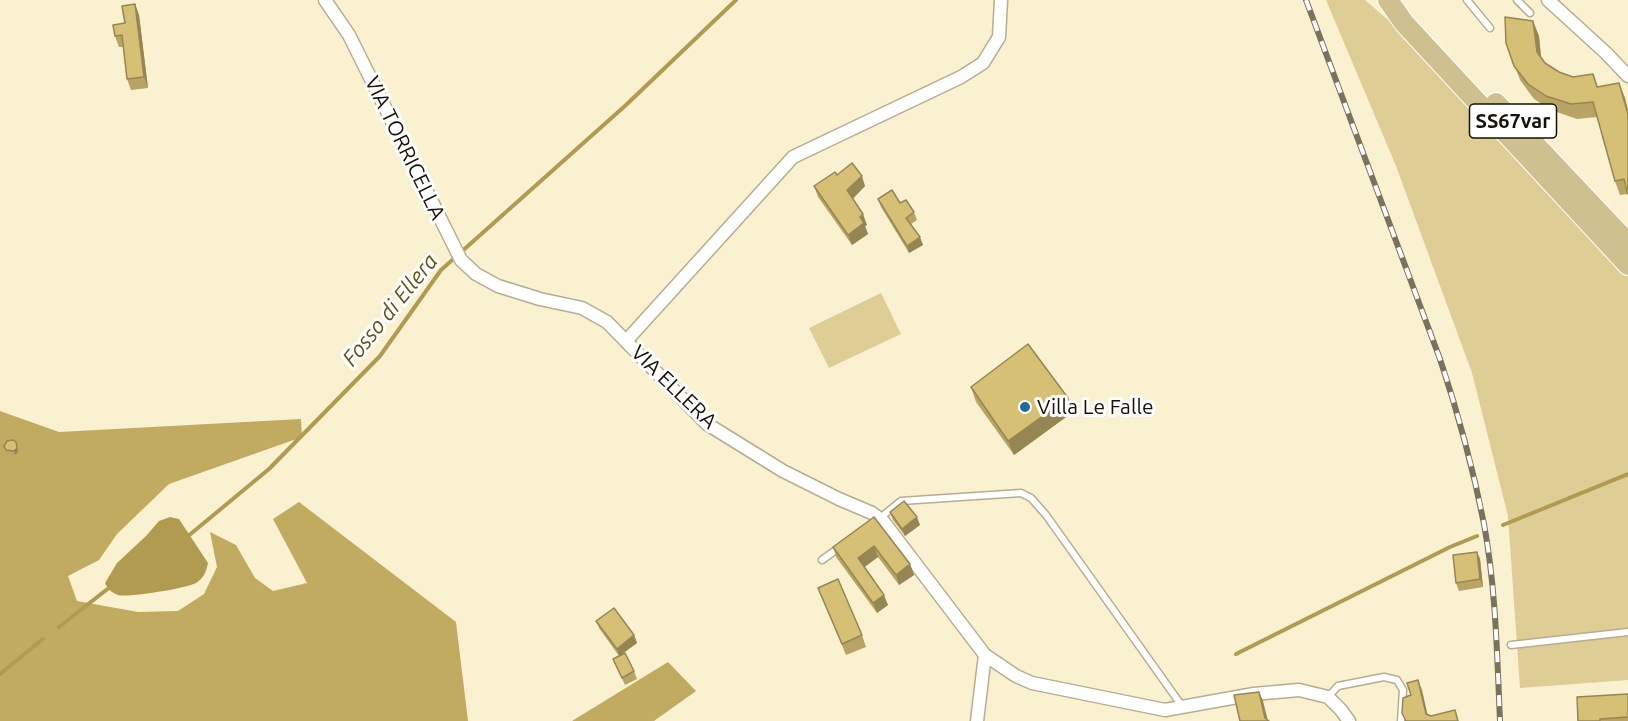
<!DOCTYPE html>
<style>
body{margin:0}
canvas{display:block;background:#faf1d1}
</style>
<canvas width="1628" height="721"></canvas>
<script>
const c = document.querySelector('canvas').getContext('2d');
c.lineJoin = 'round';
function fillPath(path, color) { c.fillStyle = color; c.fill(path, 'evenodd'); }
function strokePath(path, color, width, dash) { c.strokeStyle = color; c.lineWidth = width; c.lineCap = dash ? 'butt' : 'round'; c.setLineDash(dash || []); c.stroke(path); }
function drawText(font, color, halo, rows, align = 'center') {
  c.font = font + ' Ubuntu,sans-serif'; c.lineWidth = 6; c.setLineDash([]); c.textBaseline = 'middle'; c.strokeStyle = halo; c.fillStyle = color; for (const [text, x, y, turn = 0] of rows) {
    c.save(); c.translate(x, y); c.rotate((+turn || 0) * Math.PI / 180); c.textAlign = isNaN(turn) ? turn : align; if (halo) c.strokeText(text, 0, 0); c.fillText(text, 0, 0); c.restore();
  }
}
fillPath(new Path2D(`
 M1326 0H1365L1394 25 1628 275V680L1520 688 1508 516 1472 373 1396 166Z
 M881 293 901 334 829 368 809 328Z`), '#decd94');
fillPath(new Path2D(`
 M0 411 59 432 301 419 302 437 169 484 117 534 99 560 68 576 77 601 138 612 178 611 204 594 217 567 210 532 236 545 255 578 273 591 307 583 273 519 299 502 456 622 468 721H0Z
 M668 662 696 691 654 721H572Z`), '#c0ab61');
fillPath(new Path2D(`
 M170 517 179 519 208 563C206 572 204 578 196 583 188 588 127 598 118 595 112 593 107 588 105 583L117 563 146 536 159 521Z`), '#b19b51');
strokePath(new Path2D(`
 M1503 525 1628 474
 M187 537 269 469 380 356 441 270 626 105 736 0
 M59 627 110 587
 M1236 654 1450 547 1477 536
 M0 674 43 639`), '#b19b51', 4);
const service = new Path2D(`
 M1467 0 1490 28
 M1517 0 1530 13
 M880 518 901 501 1021 493 1031 498 1046 515 1182 706
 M822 560 840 547
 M1511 645 1628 632
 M1328 697 1338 686 1384 677 1397 680 1403 690 1401 721`);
const minor = new Path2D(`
 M325 0 349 35 461 260 476 274 498 286 540 299 582 308 607 322 707 424 783 471 839 499 872 513 883 521 985 655 1016 676 1032 683 1165 710 1254 694 1299 690 1328 697 1341 710 1349 721
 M1548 0 1606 53 1628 76
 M627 340 793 157 961 77 983 63 999 37 1001 0
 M977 721 985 655`);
const primary = new Path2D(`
 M1388 0 1404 23 1628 265
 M1496 103 1628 243`);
strokePath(service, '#b6ae90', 9);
strokePath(minor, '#b6ae90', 15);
strokePath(primary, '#fff', 22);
strokePath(service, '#fff', 6);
strokePath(minor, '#fff', 12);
strokePath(primary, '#cec08f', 20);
const rail = new Path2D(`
 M1306 0 1440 359C1458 413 1473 468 1484 524 1496 589 1497 655 1500 721`);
strokePath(rail, '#78725e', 6);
strokePath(rail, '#fff', 4, [11]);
fillPath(new Path2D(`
 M135 4 139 15 148 88 131 90 127 79 123 47H119L115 36 125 23Z
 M1539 36 1541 58 1545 63 1559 72 1573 77 1593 74 1598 87 1625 98 1628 194 1620 195 1615 181 1597 117 1577 119 1551 110 1534 99 1520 80 1506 43Z
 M837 175 865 186 853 199 867 225 865 226 868 234 852 245 818 197 814 186Z
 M878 199 900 203 914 212 917 220 911 224 923 245 909 253 881 207Z
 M971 387 1068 398 1073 412 1014 455 976 402Z
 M4 446H17L18 452 15 455 7 454Z
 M890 512 920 525 905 536 893 520Z
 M874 517 910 564 914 575 899 585 878 557 864 567 888 605 877 613 836 557 833 547Z
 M1477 552 1480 559 1483 587 1459 591 1456 583Z
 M818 588 862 635 866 647 846 655Z
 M596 621 634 635 637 643 621 655 634 671 637 679 625 685 613 659 619 656 599 628Z
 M1628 694V721H1578Z`), '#b8a565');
fillPath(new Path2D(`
 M135 4 139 15 148 88 144 77Z
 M1533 21 1539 36 1542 67 1537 52Z
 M1619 83 1625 98 1628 110V114Z
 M862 176 865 186 851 200 847 190Z
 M863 214 867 225 865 226 868 234 852 245 848 235Z
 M920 237 923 245 909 253 907 246Z
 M1068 398 1073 412 1014 455 1008 441Z
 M16 442 18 452 15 455 14 451Z
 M917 517 920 525 905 536 902 529Z
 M874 546 878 557 862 569 858 558Z
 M1477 552 1480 559 1483 587 1480 579Z
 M910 564 914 575 899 585 896 575Z
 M884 595 888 605 877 613 873 603Z
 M634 635 637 643 619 656 617 649Z
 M1418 680 1422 690 1429 721 1426 714Z
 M1259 692 1263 701 1268 721 1265 718Z`), '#968653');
const building = new Path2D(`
 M135 4 144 77 127 79 122 35 115 36 113 25 125 23 122 6Z
 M1505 17 1533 21 1537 52 1545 63 1559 72 1573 77 1593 74 1597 87 1619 83 1628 114V194L1624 179 1615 181 1593 102 1571 104 1546 96 1528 84 1514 66 1506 43Z
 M852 163 862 176 847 190 863 214 860 217 864 223 848 235 814 186 835 172 837 175Z
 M892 190 900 203 906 200 914 212 906 218 920 237 907 246 878 199Z
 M1028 344 1068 398 1008 441 971 387Z
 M13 440 16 442 17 448 14 451 6 450 4 446 7 441Z
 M904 501 917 517 902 529 890 512Z
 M874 517 910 564 896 575 874 546 858 558 884 595 873 603 833 547Z
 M1477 552 1480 579 1456 583 1453 555Z
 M838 579 862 635 842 644 818 588Z
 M614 608 634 635 617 649 596 621Z
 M625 653 634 671 622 678 613 659Z
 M1418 680 1426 714 1431 716 1455 710 1458 721H1406L1402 713 1403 698 1411 695 1407 683Z
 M1259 692 1265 718 1269 721H1240L1234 695Z
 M1628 694V717L1600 719V721H1578L1577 697Z`);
fillPath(building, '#d6c076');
strokePath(building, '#968653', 1.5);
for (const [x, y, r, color] of [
 [1025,407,6,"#206b9e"]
]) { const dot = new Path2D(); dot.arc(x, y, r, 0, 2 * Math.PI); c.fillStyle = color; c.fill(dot); strokePath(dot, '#fff', 2); }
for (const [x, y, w] of [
 [1513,121,87]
]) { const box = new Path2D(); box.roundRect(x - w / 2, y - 17, w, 34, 4.5); c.fillStyle = '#fff'; c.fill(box); strokePath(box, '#141106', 1.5); }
drawText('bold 20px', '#141106', null, [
 ["SS67var",1513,121]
]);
drawText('21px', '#141106', '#fff', [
 ["VIA TORRICELLA",405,148,64],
 ["VIA ELLERA",674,387,44]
]);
drawText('21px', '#141106', '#fff', [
 ["Villa Le Falle",1037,407]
], 'left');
drawText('italic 22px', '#61521a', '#fff', [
 ["Fosso di Ellera",390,310,-51]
]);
</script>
